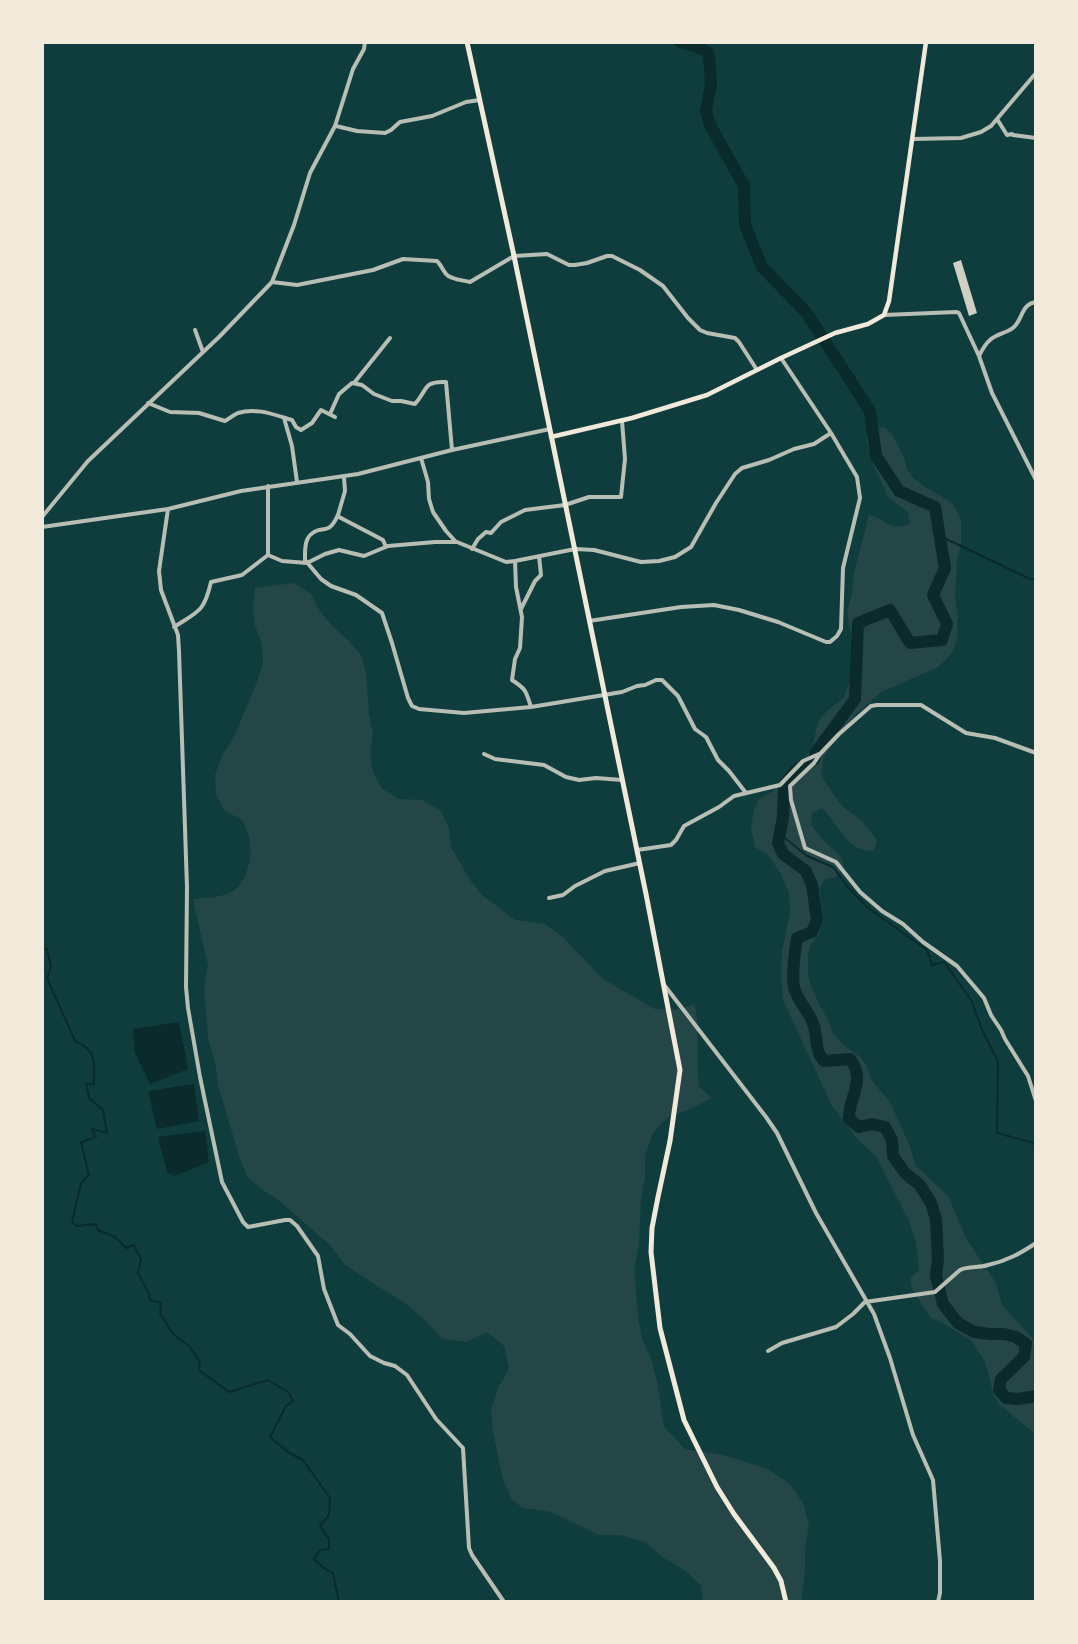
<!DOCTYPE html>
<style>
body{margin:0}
#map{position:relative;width:1078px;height:1644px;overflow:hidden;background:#0f3d3e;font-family:Jost,sans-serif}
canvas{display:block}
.frame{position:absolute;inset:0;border:44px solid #f1e9da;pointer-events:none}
</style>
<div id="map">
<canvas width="1078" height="1644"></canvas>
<div class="frame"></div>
</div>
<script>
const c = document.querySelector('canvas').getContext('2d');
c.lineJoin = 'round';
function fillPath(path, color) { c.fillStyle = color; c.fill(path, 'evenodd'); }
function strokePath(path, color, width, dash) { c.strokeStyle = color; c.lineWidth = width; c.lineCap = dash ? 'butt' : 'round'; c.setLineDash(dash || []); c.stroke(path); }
fillPath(new Path2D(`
 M869 426 885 428 891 433 904 457 907 469 913 478 922 485 952 503 961 519V542L957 560 955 595 958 617 957 641 952 652 945 661 936 668 881 692 856 714 824 756 821 776 842 806 862 821 877 840 874 851C844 851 842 827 822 808L812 813 811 825C817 831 821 838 827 844 835 851 843 856 844 867L836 877 825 879 819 889 821 900 823 923 819 934 811 944 808 955V977L817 1000 829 1022 833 1033 841 1043 860 1057 867 1066 871 1080 890 1102 909 1144 916 1166 948 1196 967 1240 996 1283 1002 1305 1036 1342V1435L999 1404 993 1394 988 1371 984 1360 971 1340 941 1322 931 1318 912 1289 910 1278 919 1270 916 1242 908 1219 876 1156 858 1140 832 1106 783 1000 781 975 782 952 790 912 789 893 781 874 768 855 755 847 751 828 754 809 759 799 773 791 813 748 816 729 820 719 827 711 843 699 852 675V641L847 611 852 594 854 573 869 515C889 520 886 531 910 524L908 512 889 498 884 488 874 466 866 441Z
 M294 583 311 594 320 611 333 627 348 640 361 655 366 674 369 714 373 733 370 753 373 772 382 789 399 799 422 800 440 810 449 828 451 847 470 880 482 895 515 920 545 924 562 936 603 979 655 1009 676 1010 695 1004C700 1032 696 1059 699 1087L712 1098 688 1110 668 1117 653 1133 645 1155V1177L641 1200 639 1244 634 1269 638 1316 642 1338 651 1359 657 1381 664 1427 685 1449 723 1455 768 1469 790 1484 803 1503 809 1525 805 1549V1571L802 1594V1602H703L701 1585 684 1570 664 1558 645 1542 621 1535H599L551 1512 523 1508 512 1500 503 1480 493 1432 491 1410 498 1388 509 1369 504 1346 487 1332 466 1342 442 1339 424 1319 406 1304 345 1265 330 1245 276 1198 266 1192 248 1178 239 1156 218 1085 215 1062 208 1038 204 990 208 966 193 899C206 898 219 898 231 892 248 884 253 854 249 837 248 831 244 824 241 819L225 811 216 794 215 775 222 756 233 739 257 682 263 663 262 644 255 626 253 608 255 588Z`), '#244646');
fillPath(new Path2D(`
 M179 1022 188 1069 150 1084 135 1053 133 1029Z
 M194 1084 199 1121 157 1129 148 1091Z
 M205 1131 209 1162 175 1176 167 1172 158 1137Z`), '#0a2a2b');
strokePath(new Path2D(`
 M940 536 1030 579H1036
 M780 834 807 856 833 867 847 886 868 908 927 950 932 965 944 962 971 1000 983 1032 998 1061 997 1133 1034 1143 1036 1154
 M42 949H47L51 967 47 978 75 1041C98 1051 94 1063 94 1084H86L89 1098 103 1110 107 1133 92 1129 96 1137 81 1142 89 1175 81 1183 72 1222 77 1226 96 1224 98 1230 115 1237 126 1248 134 1245 141 1259 138 1273 149 1294 150 1300 161 1303 160 1313 172 1333 189 1346 200 1362 199 1370 229 1392 268 1380 288 1392 293 1401 286 1406 270 1437 288 1452 303 1460 330 1498 329 1515 320 1526 329 1539V1549L320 1550 314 1559 325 1569 333 1573 339 1602`), '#0a2a2b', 2);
strokePath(new Path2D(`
 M680 42 695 46 707 52 709 56 711 84 706 111 710 125 744 186 745 225 762 267 806 312 870 411 876 456 899 491 935 507 945 568 933 595 947 624 942 640 910 643 890 610 858 623 855 699 816 752 814 759 796 770 784 785 783 817 778 843 783 854 806 871 812 885 817 920 812 932 797 938C795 951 790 982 796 993 801 1005 810 1013 814 1026 817 1037 815 1052 824 1061L850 1059C867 1081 848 1097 849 1119L859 1127 872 1124 885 1127 892 1140 893 1156 905 1173 920 1185 931 1203 936 1219 938 1259 936 1276 943 1304 958 1323 974 1332 990 1334H1004L1016 1337 1026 1344 1024 1357 1001 1379 999 1390 1006 1398 1018 1399 1036 1396`), '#0a2a2b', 12);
fillPath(new Path2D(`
 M961 260 977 313 969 316 953 263Z`), '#cfcfc3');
strokePath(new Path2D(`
 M997 119 1007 135 1012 134 1013 135 1036 138
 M336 126 357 131 385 133 391 130 400 122 432 116 466 102 480 100
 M913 139 961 138 981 132 991 126 1036 73
 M272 282 297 285 373 270 403 259 437 261C441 265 442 269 446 274 451 280 463 280 470 282L514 256 547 254 569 265H575L587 263 607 256H612L640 270 663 286 688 318 700 330 707 333 735 338 739 342 757 370
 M884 315 956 312 959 313 979 356 992 393 1036 480
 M195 330 203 352
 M979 356C982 350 985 344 990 340 997 333 1009 333 1015 326 1023 317 1022 304 1036 302
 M354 383 390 338
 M148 403 170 412 199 413 225 421C229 419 233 415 238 413 256 407 275 415 292 420L296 427 301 430 312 423 321 410 335 417
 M330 414 339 394 352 383 362 385 374 394 392 401H401L415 404C428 389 423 381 446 382L452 450
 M284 418 292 446 297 482
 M421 458 428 482 429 499 433 512 446 531 456 542
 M344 477 345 491 338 515 339 517 383 540 386 547
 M168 509 159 571 161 590 178 635 179 651 187 887 186 987 188 1008 200 1077 222 1182 243 1222 248 1227 285 1220H290L297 1226 318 1256 324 1289 338 1325 350 1334 370 1356 384 1363 395 1366 407 1375 436 1419 463 1448 469 1548 472 1555 504 1602
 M338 515C336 519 334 524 330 527 326 530 321 529 316 531 304 536 305 549 305 560L321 579 331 586 356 595 382 613 392 643 408 698 412 706 419 709 464 713 531 707 622 692 637 686 645 685 656 680H662L678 696 695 729 706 737 718 760 729 771 746 793
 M42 517 88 461 219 337 272 282 294 225 310 173 335 126 353 69 364 49 365 42
 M42 527 168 509 241 491 358 474 452 450 550 429
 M472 549 478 539 486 532 491 533 501 522 525 510 565 505 589 497H621L625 459 622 421
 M268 555 282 561 307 563 325 554 339 550 364 556 388 546 435 542H457L506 562 515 561 575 549 594 550 641 562 659 561 675 557 691 547 716 503 735 474 742 468 769 460 794 449 814 444 831 433
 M515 561 516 587 522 617 520 648 515 659 512 680C526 689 526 691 531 707
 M521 609 535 581 541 575 539 556
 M589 621 681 607 714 605 739 610 778 622 826 642H830L837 636 841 629 843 568 860 498 857 477 831 433 781 358
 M174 627C199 611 204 612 211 582L242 575 268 555V486
 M1036 753 995 738 966 733 921 705H877L871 706 839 734 820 754 814 763 790 786 791 800 805 848 836 862 860 892 882 911 903 924 923 942 957 966 984 998 991 1015 1001 1030 1005 1039 1028 1076 1036 1101
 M484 754 495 759 544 765 566 777 579 780 596 778 622 780
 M637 850 671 845 676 840 684 826 719 807 734 796 780 785 803 761 819 754
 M549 898 563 895 575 886 605 871 640 863
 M665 986 766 1117 777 1133 816 1213 874 1314 890 1358 913 1435 933 1480 940 1561V1593L938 1602
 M768 1351 782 1343 836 1327 853 1314 865 1302 935 1292 960 1270C969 1266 979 1268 988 1265 1007 1261 1021 1253 1036 1243`), '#b8beb3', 4);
strokePath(new Path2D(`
 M551 437 632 418 707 395 781 358 835 333 868 324 884 315 889 301 926 42`), '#f1e9da', 4.5);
strokePath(new Path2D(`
 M467 42 514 256 646 894 680 1070 670 1141 658 1197 652 1228 651 1252 660 1328 684 1420 717 1487 734 1514 774 1568 781 1581 786 1602`), '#f1e9da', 5);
</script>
